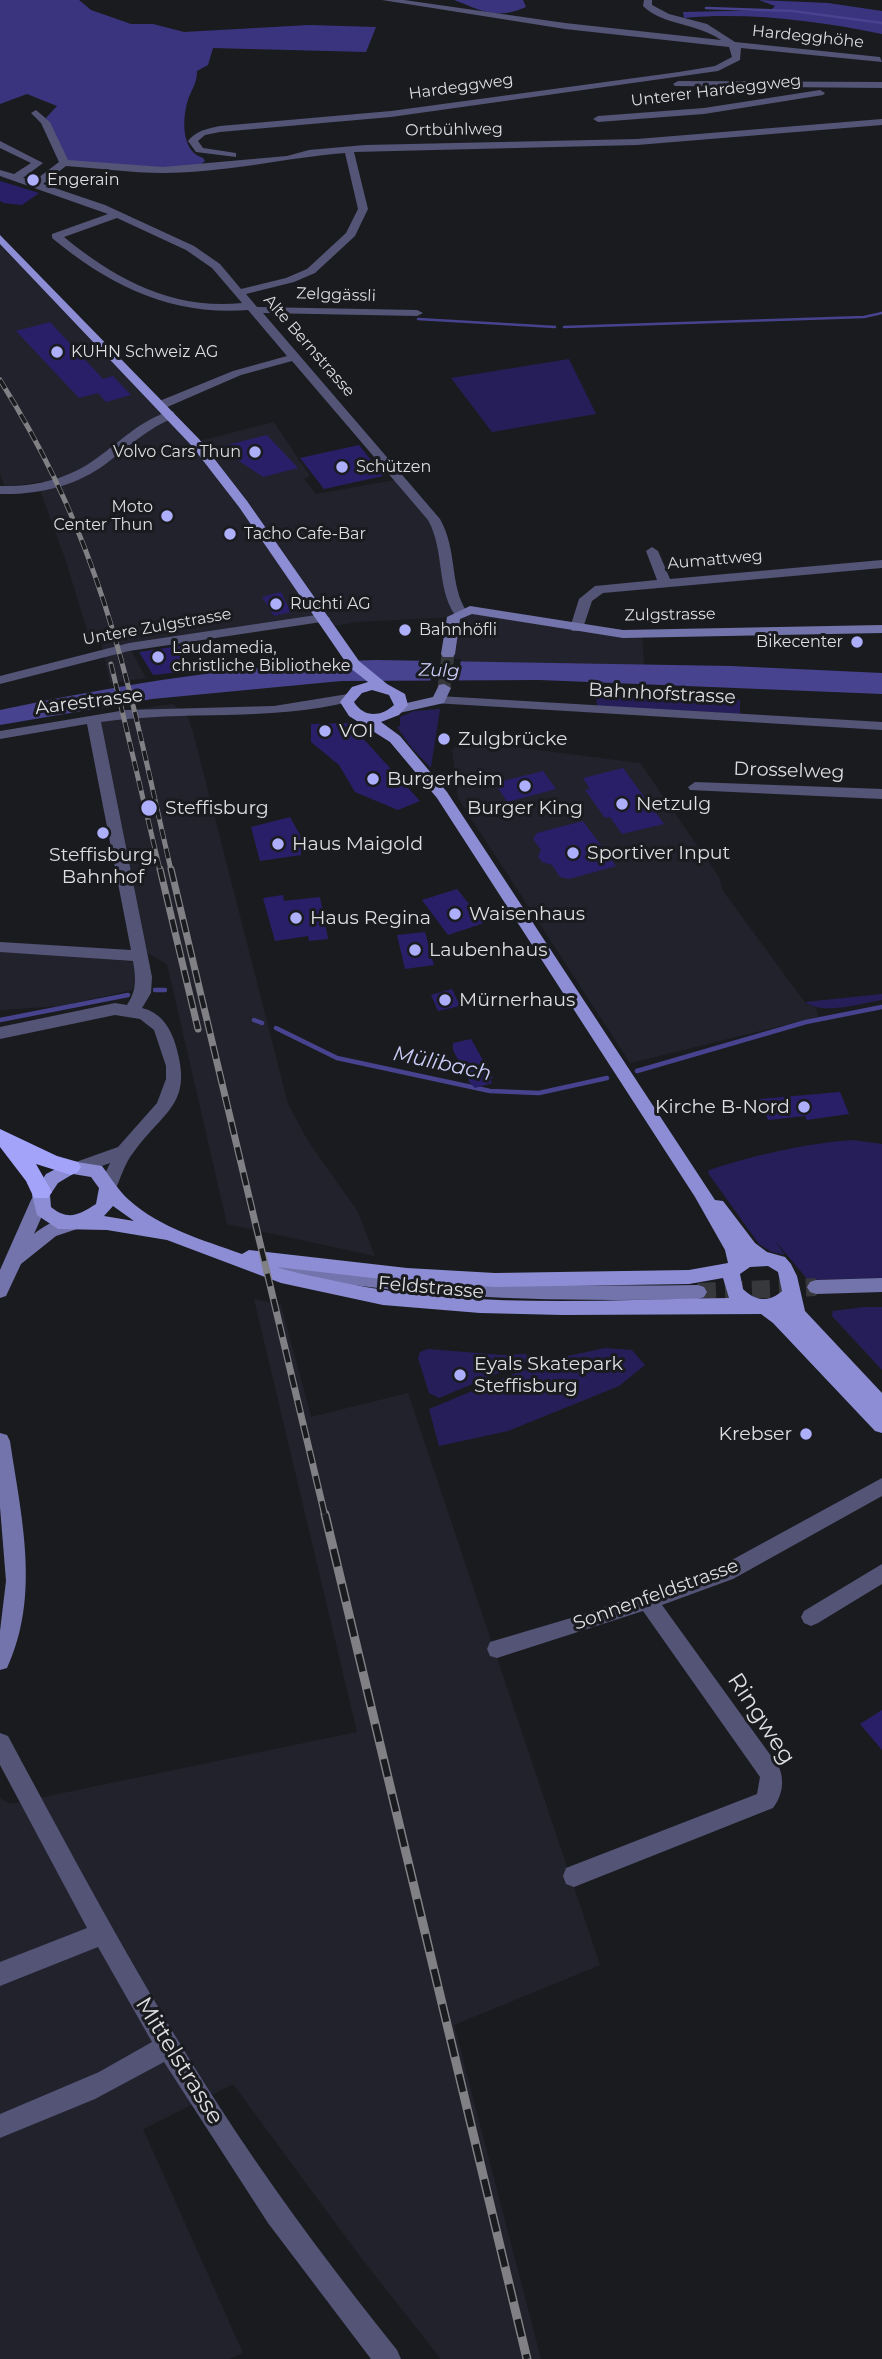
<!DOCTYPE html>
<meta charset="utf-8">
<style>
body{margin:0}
canvas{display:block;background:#1a1b1f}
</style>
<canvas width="882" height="2359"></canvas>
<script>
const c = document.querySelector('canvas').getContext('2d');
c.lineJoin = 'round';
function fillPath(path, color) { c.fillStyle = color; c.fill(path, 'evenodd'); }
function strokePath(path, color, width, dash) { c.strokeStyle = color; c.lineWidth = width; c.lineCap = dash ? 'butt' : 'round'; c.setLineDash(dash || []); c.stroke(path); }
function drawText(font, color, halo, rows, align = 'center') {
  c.font = font + ' Montserrat,sans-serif'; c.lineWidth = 6; c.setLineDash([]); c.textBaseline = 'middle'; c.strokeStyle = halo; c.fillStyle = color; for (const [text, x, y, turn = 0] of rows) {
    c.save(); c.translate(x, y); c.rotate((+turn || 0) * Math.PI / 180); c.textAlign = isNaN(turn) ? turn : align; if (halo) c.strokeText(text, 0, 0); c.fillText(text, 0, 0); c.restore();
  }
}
fillPath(new Path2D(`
 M0 238 195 442 274 422 310 476 304 479 316 494 400 479 434 519 460 612 642 634 644 666 448 662 454 617 356 622 329 627 322 618 129 647 146 678 110 683 100 637H89L66 561 40 490 43 481 5 488 0 473Z
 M173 704 188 718 193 732 288 1104 308 1141 358 1212 375 1256 227 1224 167 964 137 947 88 726 117 712Z
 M473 742 640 763 719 877 723 891 806 1004 816 1008 818 1017 630 1063 458 798 452 750 459 744Z
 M0 950 136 962 135 985 132 990 60 1006 0 1010Z
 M254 1299 281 1305 311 1417 408 1393 600 1965 454 2025 541 2359H441L359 2255 233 2084 143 2129 243 2353 229 2359H0V1798L10 1804 357 1732Z`), '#22222d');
fillPath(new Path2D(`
 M569 359 596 414 492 432 451 378Z
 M596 695 740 700V714L597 706Z
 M440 709 431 767H430L411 747 397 727 400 726V717L414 711Z
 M882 994V1000C860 1003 824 1016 805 1002Z
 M852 1140 882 1144V1278L808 1280 773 1238 785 1255 772 1252 759 1244 708 1173 709 1170C755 1155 802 1144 852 1140Z
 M864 1307H882V1370L832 1316 833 1311Z
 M605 1348 632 1350 645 1365 619 1386 508 1431 439 1446 429 1409 545 1361Z
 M428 1349 503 1355 526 1354 530 1360 439 1398 429 1393 418 1358 420 1352Z`), '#251e59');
fillPath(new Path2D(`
 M0 0H79L91 10 131 24H153L184 32 309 25 376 27 366 52 213 48 208 65 197 71C197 85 190 91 187 103 182 122 182 152 203 158L205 161 200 165 163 169 66 162 45 119 57 106 27 94 0 104Z
 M454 0H523L526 7C496 20 483 11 454 0Z
 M759 0 828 3 882 11V34C818 21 749 12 684 18L683 12 771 10 775 6Z`), '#3a347f');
fillPath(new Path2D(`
 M376 660 731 666 882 673V694L540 680 341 681 152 699 0 725V710C123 684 250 663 376 660Z`), '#47438f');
fillPath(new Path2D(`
 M434 657 461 659 458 684 430 683Z`), '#1a1b1f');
strokePath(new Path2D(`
 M706 8 793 11 882 23
 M418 319 555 327
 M564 327 864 317 882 313`), '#47438f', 2.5);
strokePath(new Path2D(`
 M155 990H165
 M0 1020 128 995
 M254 1020 262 1023
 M276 1028 337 1058 490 1091 539 1093 607 1078
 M637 1071 806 1022 882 1007`), '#47438f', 4.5);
fillPath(new Path2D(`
 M0 181 39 193 22 205 4 203 0 201Z
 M50 322 103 379 113 376 131 395 106 402 98 393 79 398 16 331Z
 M267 435 298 468 263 477 233 457 223 446Z
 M359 445 383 476 324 489 300 458Z
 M281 592 291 612 274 616 262 597Z
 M200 643 202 652 185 654 190 671 153 675 139 652Z
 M349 723 420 801 398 810 355 792 339 765 311 742V724Z
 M623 768 664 824 622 834 610 817 605 818 585 790 590 789 583 778Z
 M543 771 556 789 507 802 495 783Z
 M290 817 300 835 301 855 260 861 251 827Z
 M583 821 616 866 569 879 560 877 552 865 542 862 538 856 541 850 533 839 537 833Z
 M457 889 484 923 448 935 422 900Z
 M283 895 284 901 320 897 328 939 309 941 308 936 275 941 263 898Z
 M425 932 434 965 405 969 397 935Z
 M452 989 460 1006 438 1011 431 995Z
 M471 1039 493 1078 490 1079 492 1083 475 1088 470 1083 453 1050V1043Z
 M840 1092 849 1114 807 1120 805 1116 768 1120 760 1099Z
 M882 1710V1750L860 1724Z`), '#291f69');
strokePath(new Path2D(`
 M444 688 448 654`), '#37383c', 13, [13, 7]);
strokePath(new Path2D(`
 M698 1292 816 1287`), '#37383c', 18, [18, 9]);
fillPath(new Path2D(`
 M382 0H404L565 23 721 40C697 23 662 25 643 6L644 0H652V5L669 14 707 24 735 42 880 57 882 62 741 48 740 60 718 71 391 117 220 132 205 135 198 141 203 148 236 153V157L196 152 188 141C197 130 207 129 220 126L391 111 679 72 715 66 732 57 729 47 565 29Z
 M678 81 882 82V88L675 86 673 84Z
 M820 90 825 93 823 95 704 114 598 122 593 119 598 116 704 108Z
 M36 110 50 122 68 160 163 167 287 156 309 150 365 145 637 139 882 119V125L637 145 354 152 368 209 355 236 315 273 294 282 246 294 257 307 417 310 423 313 417 316 263 313 440 519C458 551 449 585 467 612L460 616 455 615C436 587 445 551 428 520L292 361 241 375 165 408H157V402L233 371 287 356 248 310C171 316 110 286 52 238V234L108 214 0 176V170L14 174 31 163 0 148V141L43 163 23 178 34 181 59 162 41 123 31 113ZM345 153 358 209 346 233 307 269 286 278 241 289 220 264 194 246 105 205 43 184 66 166C98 168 131 173 163 173 224 173 284 158 345 153ZM117 218 186 250 212 268 242 303C173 310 116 280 64 237Z
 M170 411 174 412V418C148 428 129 446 107 463 77 486 38 495 0 494V486C35 487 69 479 97 458 121 441 141 420 170 411Z
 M652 547 658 551 670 579 882 560V568L603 593 592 601 582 631H572L570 628 579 599 595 586 657 580 646 551Z
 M323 614 330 618 328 621 129 651 0 684V676L129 643Z
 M348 694 355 698 353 701C270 722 185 710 101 722L152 977 151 993 142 1008C159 1012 168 1024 174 1040 195 1104 166 1108 133 1153 124 1164 121 1179 114 1192H102L99 1187 110 1163 82 1173 73 1167 76 1162 118 1147 157 1103 166 1079V1066L154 1030 140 1019 115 1015 0 1039V1027L115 1003 127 1005C137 990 136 979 133 961L0 952V942L131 950 87 724 0 739V731L126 710 274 706Z
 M439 696 882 722V730L434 703 432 700Z
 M695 782 882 789V799L690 790 688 787Z
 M882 1478V1496L733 1579 662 1605 779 1767C785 1782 782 1796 773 1808L574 1887 566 1884 563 1876 566 1868 757 1794 760 1777 643 1611 497 1658 490 1656 487 1649 490 1642 581 1615 719 1567Z
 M882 1564V1584L818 1623 811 1626 804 1623 801 1617 804 1611Z
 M0 1733 8 1736C80 1870 152 2005 236 2132 286 2207 340 2279 397 2350L401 2359H371L268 2223 164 2062 95 2099 0 2138V2114L99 2072 152 2042 98 1947 0 1986V1962L87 1928 0 1765Z`), '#535476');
fillPath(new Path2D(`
 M470 606 623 630 882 625V633L623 638 472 614 460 619 455 654 453 657H443L441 654 447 617Z
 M444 684 451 688 444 703 399 713 392 709 394 706 433 697 439 685Z
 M40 1193 46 1195 49 1200 34 1234C45 1225 63 1215 77 1219L80 1224 77 1229 56 1236 21 1264 6 1296 0 1298V1270L31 1200 34 1195Z
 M258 1255C404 1285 549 1287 698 1285L704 1287 707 1292 704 1297 698 1299C549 1302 404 1299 258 1269L252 1267 249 1262 252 1257Z
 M882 1278V1292L816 1294 810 1292 807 1287 810 1282 816 1280Z
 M0 1433 7 1435 10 1441C21 1516 41 1595 7 1668L0 1670V1631L6 1581 0 1507Z`), '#7374ab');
fillPath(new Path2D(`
 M0 235 199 439 247 501 359 661 387 684 405 694 408 705 399 715 381 722 400 736 447 792 715 1200 723 1201 755 1243 767 1252 785 1257 791 1264 797 1276 805 1311 882 1393V1433L875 1431 773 1323 761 1314 563 1315 480 1313 383 1305 281 1283 167 1240 107 1230 58 1229 37 1215 32 1195 46 1174 71 1161 102 1166C111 1178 118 1190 129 1200 160 1228 203 1240 242 1254L249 1250 407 1268 495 1273 689 1270 728 1263 725 1250 695 1197 437 798 390 742 349 716 340 702 352 687 368 682 349 667 239 507 191 445 0 244ZM372 690 389 695 394 705C381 717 364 718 354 702L362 693ZM73 1174 91 1177 99 1188 96 1204C79 1215 68 1221 51 1207L50 1195 58 1183ZM113 1206 134 1221 104 1216ZM768 1266 778 1272 782 1291C769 1303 755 1301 743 1289L740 1274 750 1267ZM277 1267 407 1282 495 1287 689 1284 723 1278 729 1298C599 1300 467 1309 340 1282 319 1277 297 1274 277 1267Z`), '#8c8dd4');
fillPath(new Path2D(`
 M0 1129 57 1156 78 1162 81 1167 78 1172 71 1175 36 1164 52 1192 48 1198H34L26 1181 0 1147Z`), '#a2a3f9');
const railFar2 = new Path2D(`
 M0 380C39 442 71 507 95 576 129 671 148 772 171 870
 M111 664 160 870`);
const railFar1 = new Path2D(`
 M160 869 198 1029
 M171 869 325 1516`);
const rail = new Path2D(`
 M325 1514 527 2359`);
strokePath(railFar2, '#818185', 5);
strokePath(railFar1, '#818185', 7);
strokePath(rail, '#818185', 9);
strokePath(railFar2, '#1a1b1f', 3.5, [10]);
strokePath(railFar1, '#1a1b1f', 4.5, [13]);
strokePath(rail, '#1a1b1f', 6, [18]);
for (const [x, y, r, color] of [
 [33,180,7,"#adaffb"],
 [57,352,7,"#adaffb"],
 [255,452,7,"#adaffb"],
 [342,467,7,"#adaffb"],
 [167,516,7,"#adaffb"],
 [230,534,7,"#adaffb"],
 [276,604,7,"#adaffb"],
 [405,630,7,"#adaffb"],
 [857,642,7,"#adaffb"],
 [158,657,7,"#adaffb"],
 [325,731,7,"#adaffb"],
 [444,739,7,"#adaffb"],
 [373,779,7,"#adaffb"],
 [525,786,7,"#adaffb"],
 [622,804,7,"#adaffb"],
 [149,808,9,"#adaffb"],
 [103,833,7,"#adaffb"],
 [278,844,7,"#adaffb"],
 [573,853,7,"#adaffb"],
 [455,914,7,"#adaffb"],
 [296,918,7,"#adaffb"],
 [415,950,7,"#adaffb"],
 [445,1000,7,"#adaffb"],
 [804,1107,7,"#adaffb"],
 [460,1375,7,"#adaffb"],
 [806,1434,7,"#adaffb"]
]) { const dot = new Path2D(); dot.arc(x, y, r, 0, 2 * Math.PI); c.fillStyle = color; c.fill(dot); strokePath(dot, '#1a1b1f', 2.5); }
drawText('16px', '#dedee1', '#1a1b1f', [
 ["Hardegghöhe",808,37,6],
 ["Hardeggweg",461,87,-8],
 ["Unterer Hardeggweg",716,91,-7],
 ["Ortbühlweg",454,130,-1],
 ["Zelggässli",336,295,2],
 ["Alte Bernstrasse",309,346,49],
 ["Aumattweg",715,560,-5],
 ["Zulgstrasse",670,615,-1],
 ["Untere Zulgstrasse",157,627,-10]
]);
drawText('16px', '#dedee1', '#1a1b1f', [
 ["Engerain",47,180],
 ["KUHN Schweiz AG",71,352],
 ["Volvo Cars Thun",241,452,"right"],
 ["Schützen",356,467],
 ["Moto",153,507,"right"],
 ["Center Thun",153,525,"right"],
 ["Tacho Cafe-Bar",244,534],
 ["Ruchti AG",290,604],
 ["Bahnhöfli",419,630],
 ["Bikecenter",843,642,"right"],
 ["Laudamedia,",172,648],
 ["christliche Bibliotheke",172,666]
], 'left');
drawText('italic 18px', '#caccf8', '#1a1b1f', [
 ["Zulg",439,671,2]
]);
drawText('19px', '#dedee1', '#1a1b1f', [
 ["Bahnhofstrasse",662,694,3],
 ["Aarestrasse",89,702,-7],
 ["Drosselweg",789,771,2],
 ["Feldstrasse",431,1288,5],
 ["Sonnenfeldstrasse",656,1595,-20]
]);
drawText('19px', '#dedee1', '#1a1b1f', [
 ["VOI",339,731],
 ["Zulgbrücke",458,739],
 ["Burgerheim",387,779],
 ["Netzulg",636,804],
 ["Steffisburg",165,808],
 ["Burger King",525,808,"center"],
 ["Haus Maigold",292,844],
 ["Sportiver Input",587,853],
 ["Steffisburg,",103,855,"center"],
 ["Bahnhof",103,877,"center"],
 ["Waisenhaus",469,914],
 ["Haus Regina",310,918],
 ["Laubenhaus",429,950],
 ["Mürnerhaus",459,1000],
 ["Kirche B-Nord",790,1107,"right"],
 ["Eyals Skatepark",474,1364],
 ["Steffisburg",474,1386],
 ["Krebser",792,1434,"right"]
], 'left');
drawText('italic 21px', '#caccf8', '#1a1b1f', [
 ["Mülibach",442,1064,12]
]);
drawText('23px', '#dedee1', '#1a1b1f', [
 ["Ringweg",761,1719,57],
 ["Mittelstrasse",179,2061,58]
]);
</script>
